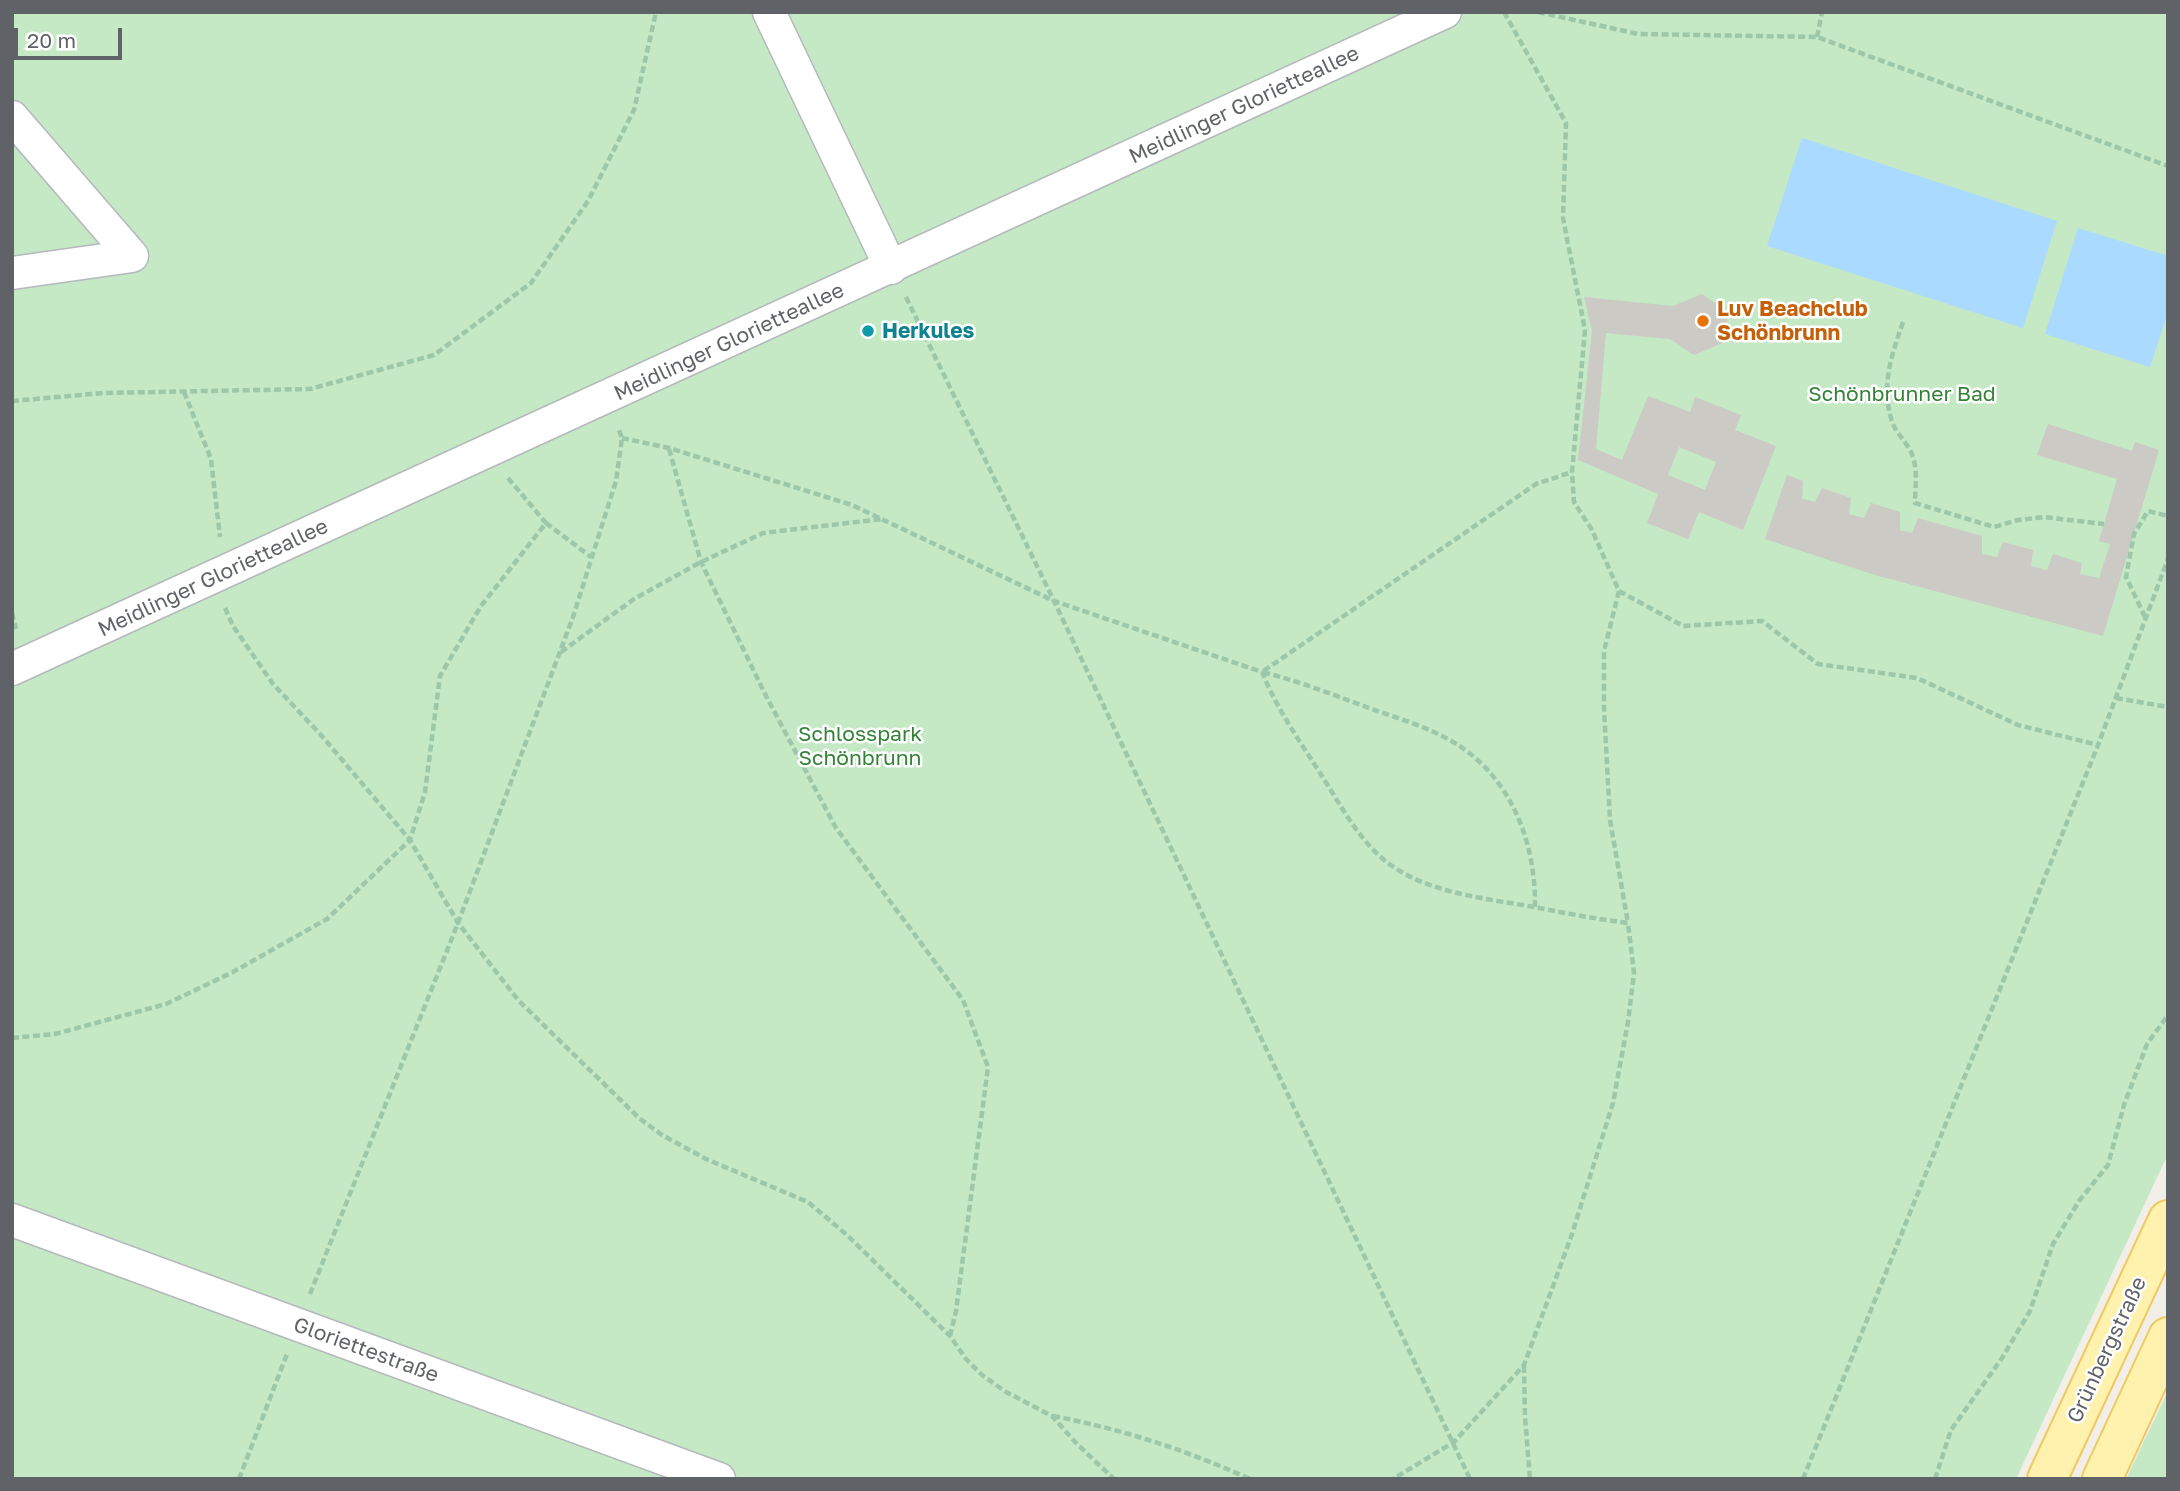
<!DOCTYPE html>
<meta charset="utf-8">
<style>
body{margin:0}
#map{position:relative;width:2180px;height:1491px;overflow:hidden;background:#f1efe8;font-family:"Golos Text",sans-serif}
canvas{display:block}
.frame{position:absolute;inset:0;border:14px solid #5f6368;pointer-events:none}
.scale{position:absolute;left:14px;top:28px;width:108px;height:32px;box-sizing:border-box;border:4px solid #5f6368;border-top:0;padding-left:9px;font-size:21px;line-height:24px;white-space:nowrap;color:#5f6368;-webkit-text-stroke:5px #fff;paint-order:stroke}
</style>
<div id="map">
<canvas width="2180" height="1491"></canvas>
<div class="frame"></div>
<div class="scale">20 m</div>
</div>
<script>
const c = document.querySelector('canvas').getContext('2d');
c.lineJoin = 'round';
function fillPath(path, color) { c.fillStyle = color; c.fill(path, 'evenodd'); }
function strokePath(path, color, width, dash) { c.strokeStyle = color; c.lineWidth = width; c.lineCap = dash ? 'butt' : 'round'; c.setLineDash(dash || []); c.stroke(path); }
function drawText(font, color, halo, rows, align = 'center') {
  c.font = font + ' "Golos Text",sans-serif'; c.lineWidth = 5; c.setLineDash([]); c.textBaseline = 'middle'; c.strokeStyle = halo; c.fillStyle = color; for (const [text, x, y, turn = 0] of rows) {
    c.save(); c.translate(x, y); c.rotate((+turn || 0) * Math.PI / 180); c.textAlign = isNaN(turn) ? turn : align; if (halo) c.strokeText(text, 0, 0); c.fillText(text, 0, 0); c.restore();
  }
}
fillPath(new Path2D(`
 M12 12H2168V1154L2016 1479H12Z
 M2168 1391V1479H2126Z`), '#c5e8c5');
fillPath(new Path2D(`
 M1802 138 2057 221 2023 328 1767 246Z
 M2078 228 2168 256V312L2150 367 2045 334Z`), '#aadaff');
fillPath(new Path2D(`
 M1702 294 1728 312 1725 342 1694 355 1670 339 1606 333 1596 449 1622 460 1648 396 1690 412 1695 397 1741 415 1735 430 1776 446 1743 530 1699 512 1688 539 1647 523 1658 494 1578 460 1592 331 1584 297 1673 306ZM1679 447 1716 462 1705 490 1668 475Z
 M2048 424 2132 451 2135 442 2159 450 2103 636 1875 575 1765 539 1787 475 1803 481 1802 499 1815 502 1822 488 1851 498 1849 514 1864 518 1871 503 1900 512V530L1912 533 1918 518 1982 536V554L1997 557 2003 542 2033 550 2031 566 2047 570 2053 554 2082 563 2080 574 2099 578 2110 544 2099 541 2117 479 2037 455Z`), '#cccac5');
const street = new Path2D(`
 M769 12 891 268
 M12 117 132 256 12 273
 M12 669 1445 12
 M12 1220 719 1479`);
const primary = new Path2D(`
 M2047 1479 2168 1220
 M2102 1479 2168 1337`);
strokePath(street, '#b5b8bc', 35);
strokePath(primary, '#f2c960', 42);
strokePath(new Path2D(`
 M1504 12 1566 123 1563 218 1585 330 1572 472 1574 502 1592 530 1619 591 1604 651V708L1610 820 1628 923
 M1538 12 1638 34 1817 37 2168 166
 M1817 37 1822 12
 M906 297 1054 601 1470 1479
 M1903 322C1892 354 1881 384 1891 418 1894 431 1904 439 1910 450 1919 468 1915 485 1915 503L1994 527 2018 520 2044 517 2104 524
 M184 392 211 459 220 537
 M12 401 103 393 310 389 434 355 531 283 588 201 634 110 656 12
 M622 438 669 448 852 505 1054 601 1262 672C1277 709 1299 740 1320 773 1339 802 1356 836 1383 859 1423 893 1484 898 1534 907 1565 913 1596 919 1628 923L1634 973 1628 1022 1613 1103 1571 1237 1524 1365 1454 1442 1393 1479
 M669 449 701 562 766 696 836 828 963 1000 988 1067 956 1311 950 1336
 M508 478 546 523
 M1619 591 1683 626 1762 621 1818 664 1917 678 2018 725 2098 745
 M225 608 233 626 273 684 321 735 410 840 458 923 519 1001 639 1118 662 1135 706 1159 808 1202 847 1235 950 1336 966 1359 982 1375 1006 1392 1052 1416 1077 1444 1114 1479
 M12 613 16 629
 M2145 617 2126 577 2134 534 2148 511 2168 516
 M561 652 634 599 701 562 763 533 882 519
 M2116 698 2168 707
 M1535 907C1536 843 1511 776 1453 742 1428 727 1397 718 1369 708 1334 695 1299 681 1262 672L1536 484 1572 472
 M12 1038 55 1034 166 1004 233 972 327 919 410 840 425 792 440 676 481 606 546 523 591 557
 M310 1294 458 923 573 617 616 481 622 438 618 428
 M1524 1366 1525 1417 1530 1479
 M1053 1416C1125 1430 1183 1449 1250 1479
 M239 1479 287 1354
 M1803 1479 2098 745 2168 559
 M1935 1479 1951 1430 2002 1358 2030 1311 2053 1244 2079 1201 2108 1165 2124 1105 2147 1044 2168 1015`), '#9cc7a9', 4.5, [7, 3.5]);
strokePath(street, '#fff', 32);
strokePath(primary, '#fff2af', 38);
for (const [x, y, r, color] of [
 [1703,321,7,"#e8710a"],
 [868,331,7,"#0f9aa8"]
]) { const dot = new Path2D(); dot.arc(x, y, r, 0, 2 * Math.PI); c.fillStyle = color; c.fill(dot); strokePath(dot, '#fff', 2.5); }
drawText('21px', '#5f6368', '#fff', [
 ["Meidlinger Glorietteallee",1244,105,-25],
 ["Meidlinger Glorietteallee",729,342,-25],
 ["Meidlinger Glorietteallee",213,578,-25],
 ["Gloriettestraße",366,1350,20],
 ["Grünbergstraße",2107,1350,-65]
]);
drawText('bold 21px', '#c56008', '#fff', [
 ["Luv Beachclub",1717,309],
 ["Schönbrunn",1717,333]
], 'left');
drawText('bold 21px', '#0d838f', '#fff', [
 ["Herkules",882,331]
], 'left');
drawText('21px', '#348238', '#fff', [
 ["Schönbrunner Bad",1902,394],
 ["Schlosspark",860,734],
 ["Schönbrunn",860,758]
]);
</script>
